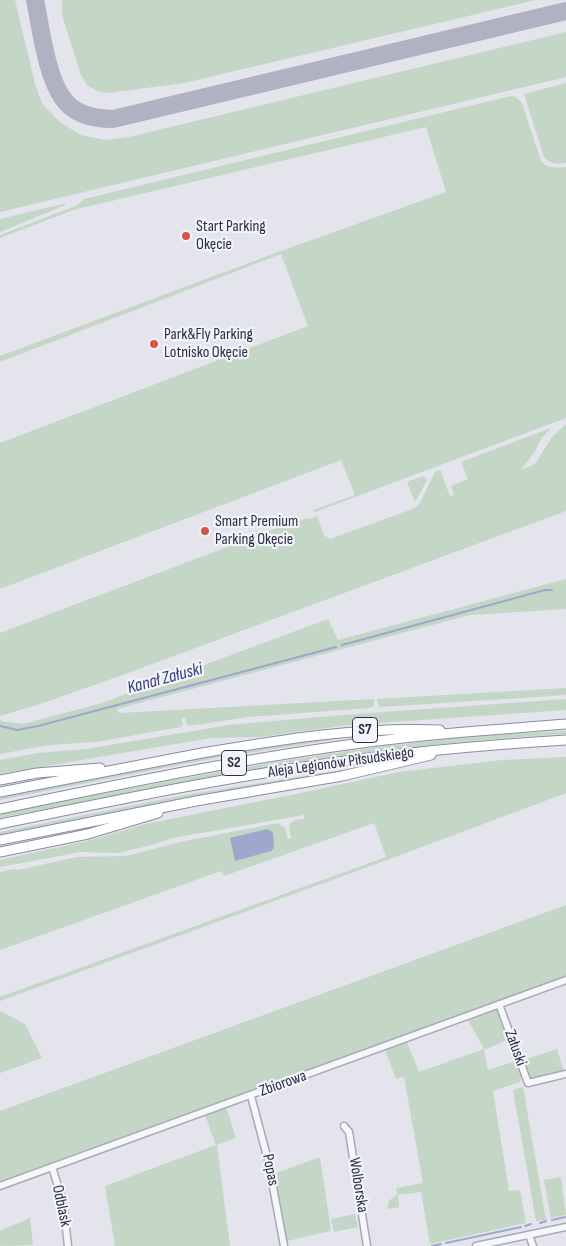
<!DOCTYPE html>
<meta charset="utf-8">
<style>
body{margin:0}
canvas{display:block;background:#e3e4ec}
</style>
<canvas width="566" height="1246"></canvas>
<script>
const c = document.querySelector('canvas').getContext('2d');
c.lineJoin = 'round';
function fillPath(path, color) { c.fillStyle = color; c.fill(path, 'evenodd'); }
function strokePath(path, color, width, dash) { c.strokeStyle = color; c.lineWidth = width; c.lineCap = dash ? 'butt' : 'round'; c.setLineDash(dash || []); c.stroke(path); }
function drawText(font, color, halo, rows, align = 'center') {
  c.font = font + ' "Sofia Sans Condensed",sans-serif'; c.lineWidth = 4.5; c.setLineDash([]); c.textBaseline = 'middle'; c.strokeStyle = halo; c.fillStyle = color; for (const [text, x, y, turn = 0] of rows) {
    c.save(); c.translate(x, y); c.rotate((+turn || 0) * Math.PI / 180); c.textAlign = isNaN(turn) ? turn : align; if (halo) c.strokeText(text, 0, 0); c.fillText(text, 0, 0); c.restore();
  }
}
fillPath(new Path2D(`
 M0 0H15L35 84 43 105 60 122 79 134 90 137 106 140 129 137 566 32V77L0 212Z
 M62 0H536L184 83 108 93 97 91 87 85 81 75 62 15Z
 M566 83V163C556 164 551 164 544 157L524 94Z
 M511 96 516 97 522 103 541 161C547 169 557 168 566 167V418L315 512 313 510 355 495 341 460 0 589V443L308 326 281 254 0 362V356L281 251 446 192 426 127 73 210 0 238V235L78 205 84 199Z
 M67 203 63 206 0 232V219Z
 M566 424V511L117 677 40 704 0 716V633L285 525 309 518 310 519 317 516 324 535 330 539 415 508 420 503 435 472 440 470 450 496 454 495 451 486 468 479 461 462 551 428 541 439 535 451 521 470 535 464 552 437Z
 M424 476 427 480 415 502 407 482Z
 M566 579V609L470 615 117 709 119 713 374 699V706L370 708 248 717 189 726 187 725 185 718 181 719 183 724 181 727 96 742 50 745 0 754V718L1 721 23 724 102 703 328 619 338 640Z
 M566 688V695L381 707 378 705 377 699Z
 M566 699V710L349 725 260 737 211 738 0 774V760L38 753 86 749 229 725 342 715Z
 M566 731V734C375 744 188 781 0 818V814C187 777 375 738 566 731Z
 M351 735V737L216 758 0 800V797L215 755 329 737Z
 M566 757V793L387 860 0 1001V997L386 857 374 823 224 876 221 871 0 950V872L14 869 18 870 77 857 126 856 185 841 278 823 285 828 288 839H291L289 825 295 820 304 819V815L173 838 152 845 118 853 81 852 0 867V860L87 841 145 824 296 794 399 772 502 760Z
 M355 768 319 776 185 799 0 835V832L184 795Z
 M566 905V978L0 1183V1111Z
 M497 1008 509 1039 484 1050 488 1070 519 1060C520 1067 524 1076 520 1082L493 1091 509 1191 520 1190 526 1223 430 1244 421 1192 398 1195 399 1207 388 1209V1202L397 1194 396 1188 423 1183 404 1077 396 1079 385 1050 407 1042 419 1072 484 1049 468 1020Z
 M0 1011 25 1024 42 1058 0 1073Z
 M557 1049 564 1072 530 1081 524 1060Z
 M523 1087 546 1220 536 1221 513 1090Z
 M226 1107 236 1138 217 1145 230 1246H115L105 1186 216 1145 205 1115Z
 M320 1157 331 1231 287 1241 274 1174Z
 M561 1177 566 1215 551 1218 544 1180Z
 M355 1214 358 1227 334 1232 331 1219Z
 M30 1218 33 1245 0 1246V1231Z`), '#c4d6c5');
fillPath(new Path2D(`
 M267 829 270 830 273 833 274 848 271 851 235 861 230 838Z`), '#9ea7cd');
strokePath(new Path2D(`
 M342 645 545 590H552
 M0 726 17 730 38 726 336 647
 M552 1220 565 1217
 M540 1223 546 1221
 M525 1226 531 1224
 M446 1243 521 1227
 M432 1246 441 1244`), '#9ea7cd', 2);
strokePath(new Path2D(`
 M35 0C41 28 46 74 62 97 73 114 94 119 113 119L566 11`), '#b0b2c1', 18);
const minor = new Path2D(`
 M499 1004 528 1083 566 1074
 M251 1096 268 1160 284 1246
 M344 1126 349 1132 367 1246
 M52 1167 63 1202 68 1246
 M0 1186 566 980
 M529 1235 533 1246
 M476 1246 566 1227`);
const highway = new Path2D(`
 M0 780 37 773 100 768
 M0 792C67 779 135 766 202 753 284 739 357 727 440 730
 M0 809C125 783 250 757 377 741 440 733 503 729 566 724
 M0 824C108 802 216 779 324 764 405 752 485 745 566 740
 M0 840 196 801 342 776 431 755
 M0 852 88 834 158 813`);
strokePath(minor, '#a8a9b7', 9);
strokePath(highway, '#8a8da3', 11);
strokePath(minor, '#f6f7fa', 6);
strokePath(highway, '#fff', 9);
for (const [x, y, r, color] of [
 [186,236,5,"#d35746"],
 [154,344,5,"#d35746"],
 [205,531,5,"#d35746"]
]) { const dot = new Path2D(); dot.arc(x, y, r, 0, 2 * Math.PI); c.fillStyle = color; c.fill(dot); strokePath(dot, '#f3f4f9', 2); }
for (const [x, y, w] of [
 [365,730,25],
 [234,763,25]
]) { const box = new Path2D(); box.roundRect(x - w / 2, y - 12.5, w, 25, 4); c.fillStyle = '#f3f4f9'; c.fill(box); strokePath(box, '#2a2d45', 1); }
drawText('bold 15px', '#2a2d45', null, [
 ["S7",365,730],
 ["S2",234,763]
]);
drawText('16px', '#2a2d45', '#f3f4f9', [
 ["Start Parking",196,227],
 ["Okęcie",196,245],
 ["Park&Fly Parking",164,335],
 ["Lotnisko Okęcie",164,353],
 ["Smart Premium",215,522],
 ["Parking Okęcie",215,540]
], 'left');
drawText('16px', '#2a2d45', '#f3f4f9', [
 ["Aleja Legionów Piłsudskiego",341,763,-8],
 ["Załuski",515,1048,70],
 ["Zbiorowa",283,1084,-20],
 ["Popas",270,1170,79],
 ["Wolborska",358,1185,81],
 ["Odblask",61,1206,78]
]);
drawText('italic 18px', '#323f7b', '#f3f4f9', [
 ["Kanał Załuski",165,679,-15]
]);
</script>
